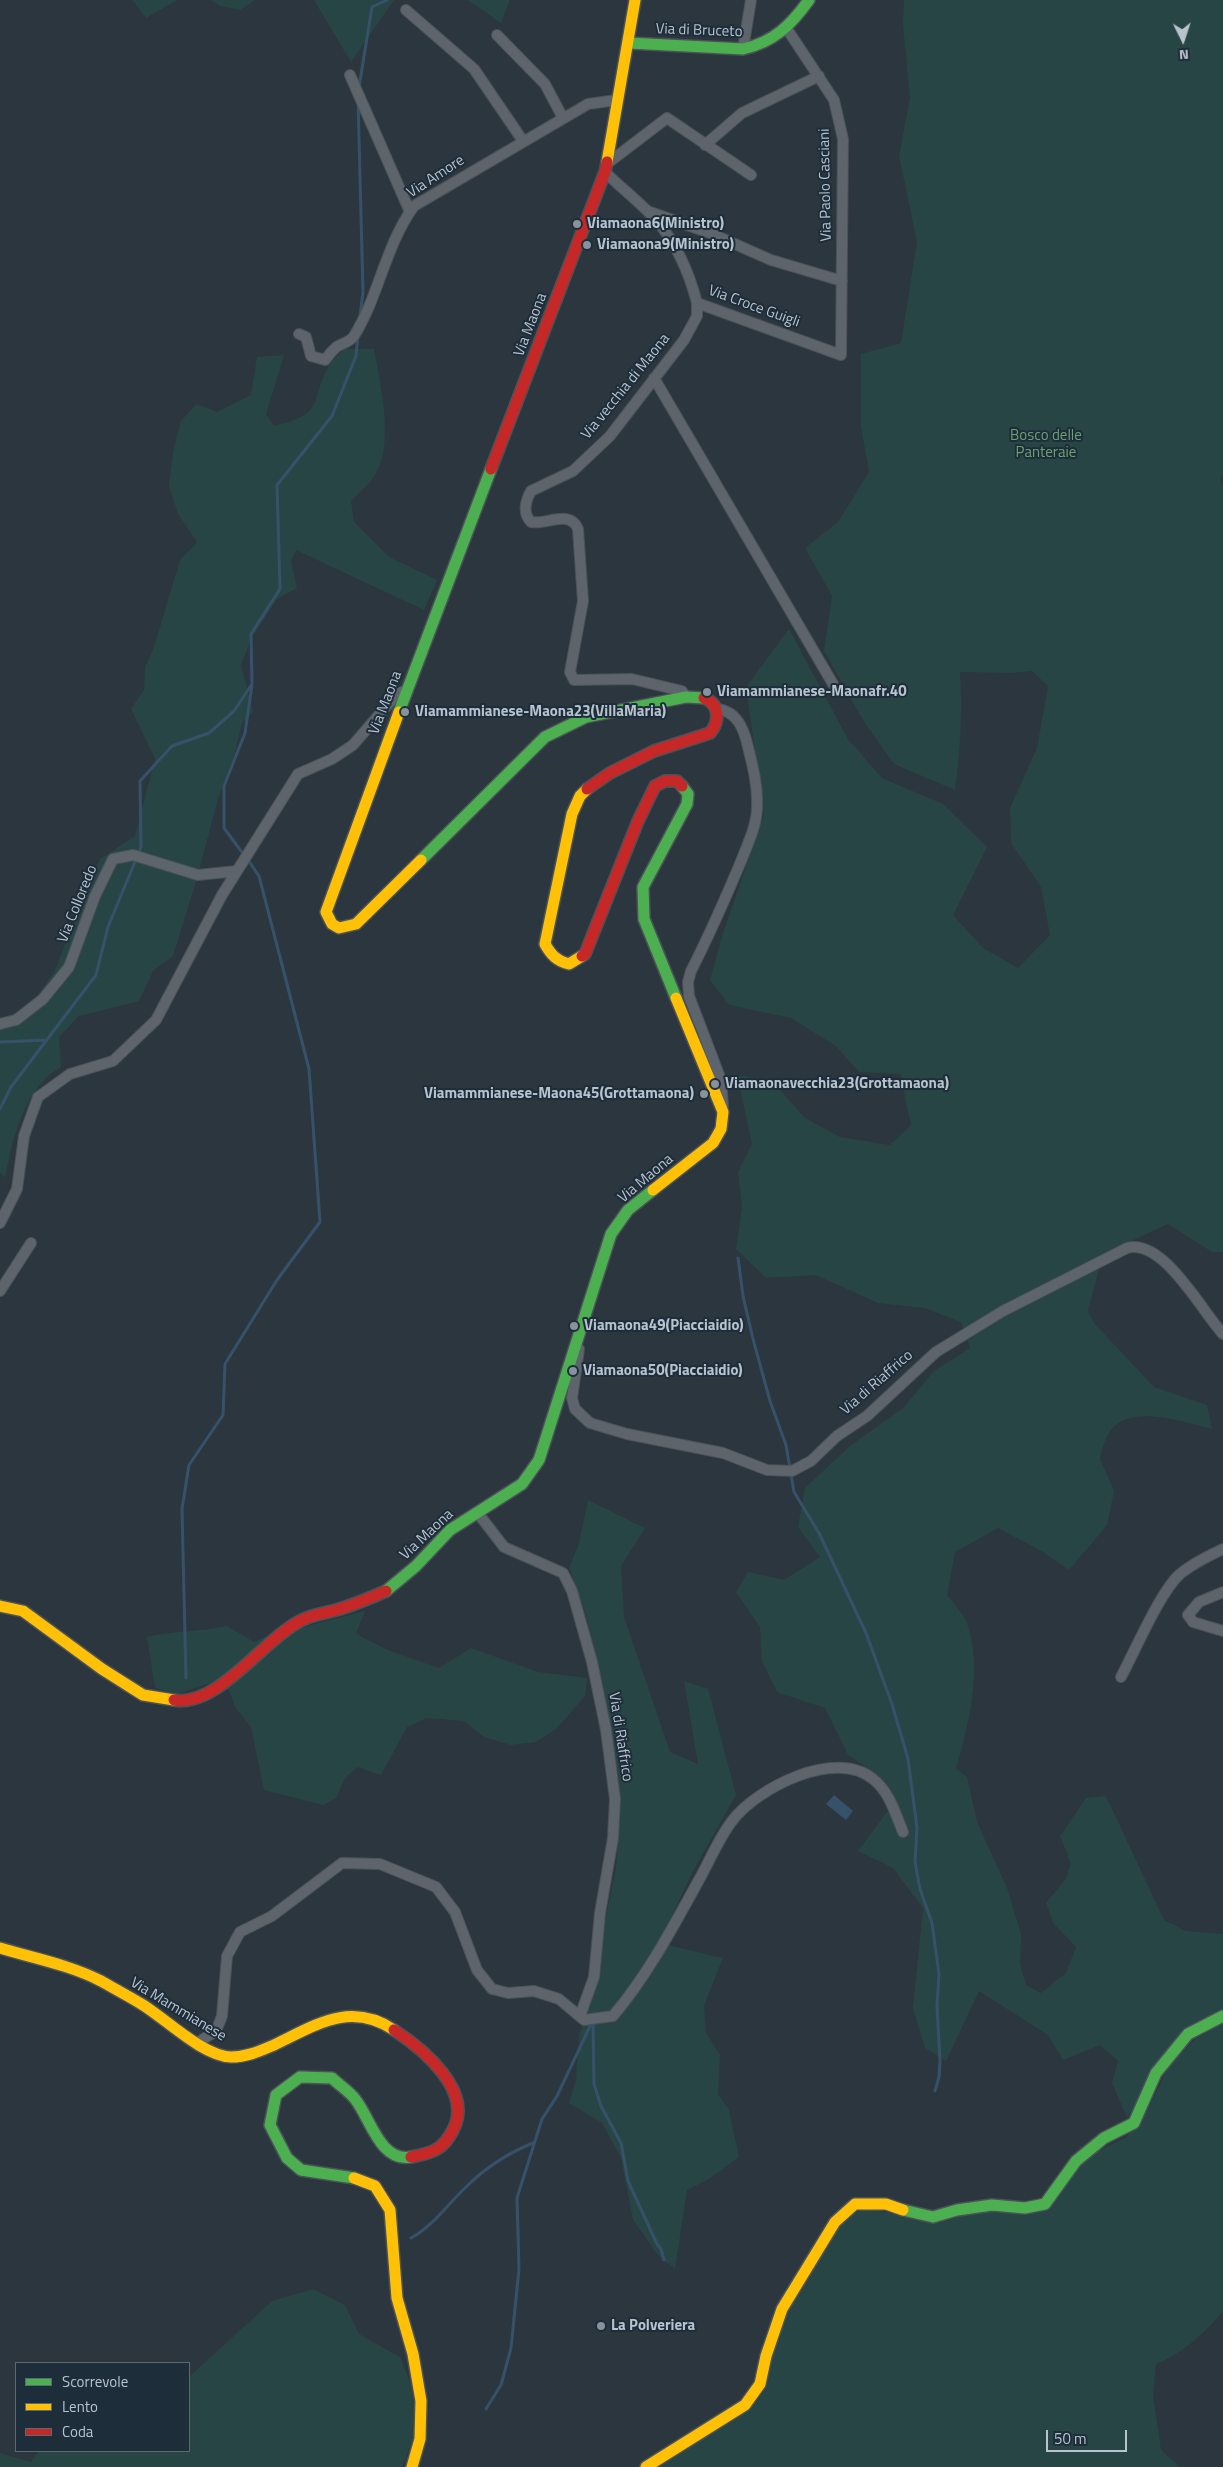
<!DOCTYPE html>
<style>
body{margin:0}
#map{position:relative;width:1223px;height:2467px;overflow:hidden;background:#2c363e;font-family:"Titillium Web",sans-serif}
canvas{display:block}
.legend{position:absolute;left:15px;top:2362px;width:175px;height:90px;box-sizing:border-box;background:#1e2d3a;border:1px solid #5b6975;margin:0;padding:6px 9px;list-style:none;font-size:15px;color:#b7c3ce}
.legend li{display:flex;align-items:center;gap:10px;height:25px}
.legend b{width:25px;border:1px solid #5b6975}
.north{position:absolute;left:1158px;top:15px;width:50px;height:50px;-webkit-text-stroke:4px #1e2d3a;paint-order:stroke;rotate:176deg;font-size:14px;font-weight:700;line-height:20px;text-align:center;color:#b7c3ce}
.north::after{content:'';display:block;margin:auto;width:18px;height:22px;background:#b7c3ce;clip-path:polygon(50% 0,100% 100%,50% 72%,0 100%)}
.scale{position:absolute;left:1046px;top:2430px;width:81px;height:22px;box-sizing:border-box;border:2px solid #b7c3ce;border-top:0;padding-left:6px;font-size:15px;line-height:18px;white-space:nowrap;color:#b7c3ce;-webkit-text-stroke:4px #1e2d3a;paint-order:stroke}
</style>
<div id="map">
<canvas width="1223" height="2467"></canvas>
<ul class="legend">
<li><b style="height:6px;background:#4caf50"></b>Scorrevole</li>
<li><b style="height:6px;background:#ffc107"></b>Lento</li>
<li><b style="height:6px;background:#c62828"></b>Coda</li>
</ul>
<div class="north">N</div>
<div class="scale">50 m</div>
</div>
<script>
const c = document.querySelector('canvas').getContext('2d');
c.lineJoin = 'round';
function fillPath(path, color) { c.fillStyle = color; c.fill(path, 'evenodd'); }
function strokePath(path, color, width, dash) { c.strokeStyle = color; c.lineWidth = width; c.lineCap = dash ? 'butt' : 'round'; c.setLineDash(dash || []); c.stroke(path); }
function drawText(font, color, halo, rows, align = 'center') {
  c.font = font + ' "Titillium Web",sans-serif'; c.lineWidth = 4; c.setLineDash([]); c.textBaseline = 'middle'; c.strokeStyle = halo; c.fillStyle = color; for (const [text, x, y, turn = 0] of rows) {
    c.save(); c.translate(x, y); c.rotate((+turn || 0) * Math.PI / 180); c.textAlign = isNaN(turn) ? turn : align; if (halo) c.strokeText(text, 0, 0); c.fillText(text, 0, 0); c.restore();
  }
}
fillPath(new Path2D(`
 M132 0H177L146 18Z
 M211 0H255L240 10 220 6Z
 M314 0H394L351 62Z
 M468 0H510L501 23Z
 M904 0H1223V473L1220 479 1223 488V1252H1212L1168 1224 1103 1254 1088 1310 1093 1322 1154 1387 1207 1405 1212 1429C1185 1422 1127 1402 1109 1433 1104 1440 1102 1451 1100 1459L1114 1491 1107 1525 1069 1570 1043 1552 998 1528 955 1552 947 1595C953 1603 964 1614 967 1623 983 1670 969 1723 956 1769L967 1777 977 1822 1007 1888 1021 1934 1020 1964 1026 1985 1041 1993 1066 1973 1076 1947 1053 1923 1046 1903 1065 1880 1071 1864 1060 1836 1086 1798 1106 1796 1164 1920 1186 1931 1223 1934V2010L1181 2035 1127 2118 1112 2083 1118 2061 1100 2045 1063 2060 1048 2035 979 1991 946 2061 925 2048 913 2008 923 1908 893 1868 858 1851 896 1800 879 1776 848 1755 825 1708 777 1692 762 1661 760 1627 736 1592 748 1572 784 1580 820 1557 798 1527 805 1488 850 1446 903 1408 934 1371 970 1348 961 1322 925 1308 878 1303 816 1275 766 1278 736 1249 742 1207 738 1172 752 1144 737 1075 772 1081 805 1118 840 1137 890 1145 911 1125 900 1074 859 1072 836 1046 791 1018 729 1005 710 980 722 936 764 815 746 687 789 629 848 739 882 778 943 804 987 847 953 915 983 948 1018 968 1050 935 1041 887 1011 843 1010 808 1037 748 1048 686 1032 671 1012 673 960 672C963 712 960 751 955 790L894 764 864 722 824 651 832 596 805 548 838 522 869 472 861 427V354L901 343 917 242 899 156 910 98 903 24Z
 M344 349H374C380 383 396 447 373 478 367 486 358 493 351 501L354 522 389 557 437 580 424 610 296 550 291 561 297 588 277 599 251 639 241 665 253 712 242 723 234 756 218 799 195 885 173 956 153 971 139 1001 79 1016 59 1037 61 1067C23 1089 13 1138 5 1178L0 1172V1019L29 1007 54 972 100 859 135 836 155 759 131 709 144 690 145 668 154 647 180 560 197 542 178 514 169 486 173 452 181 421 196 404 217 412 251 395 257 357 284 355 266 414 274 426C325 414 309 404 328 367 331 361 339 355 344 349Z
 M588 1500 645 1528 621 1566 624 1617 670 1752 698 1764 684 1681 708 1689 736 1795 692 1873 659 1943 723 1958 704 2005 706 2033 720 2055 718 2094 729 2110 739 2157 709 2179 687 2190 675 2269 658 2255 633 2220 621 2158 602 2123 569 2103 576 2080 579 2035 595 1991 605 1920 616 1869 620 1815 619 1780 610 1722 586 1615 569 1567 578 1547Z
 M365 1611 356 1634 388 1650 439 1668 471 1648 538 1672 587 1678 585 1696 557 1728 536 1742 511 1745 484 1737 464 1721 427 1718 407 1727 381 1775 357 1767 345 1778 336 1798 323 1805 264 1790 251 1727 235 1707 229 1690 207 1684 178 1694 155 1688 147 1637C175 1630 200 1632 227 1626L254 1642 265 1637Z
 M1223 2023V2311C1205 2333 1183 2353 1156 2364L1153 2395 1161 2450 1180 2467H655L759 2400 779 2327 812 2263 842 2220 864 2209 890 2213 917 2221 940 2223 976 2211 1030 2213 1065 2186 1089 2156 1126 2137 1144 2117 1168 2068 1195 2039Z
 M313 2289 345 2305 359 2334 400 2357 410 2382 415 2408 413 2439 402 2467H0V2453L31 2462 39 2451H189V2377L272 2301Z`), '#284545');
fillPath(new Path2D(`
 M834 1795 853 1811 846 1820 826 1804Z`), '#36526a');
strokePath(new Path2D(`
 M359 87 372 7 387 0
 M358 100 363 292 360 316
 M244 855 224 828V786L245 733 252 685
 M0 1042 47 1040
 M0 1109 11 1087 96 975 108 927 141 847 140 781 172 746 209 733 234 711 252 684 251 634 280 589 277 485 332 416 356 356 358 335
 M738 1258 743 1296 753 1339 770 1401 786 1445 794 1492 819 1533 866 1633 892 1704 908 1759 917 1828 915 1862 920 1889 932 1923 939 1974 937 2006 940 2061 939 2077 935 2091
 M186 1678 182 1509 189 1465 223 1415 225 1364 277 1280 320 1222 309 1069 259 876 248 860
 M593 2024 594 2084 601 2106 621 2143 628 2181 657 2244 661 2249 664 2260
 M411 2238C433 2226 447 2205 465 2188 484 2169 508 2153 533 2143
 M486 2409 501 2385 511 2348 519 2269 517 2198 542 2119 557 2096 592 2022`), '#36526a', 3);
const street = new Path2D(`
 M406 10 474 69 523 141
 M497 35 545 84 563 118
 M743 49 751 0
 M350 75 410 212
 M705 145 742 113 819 76
 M608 163 667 118 751 175
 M605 172C621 188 641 203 656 220 677 244 689 272 697 303L841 355 843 139 834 100 787 29
 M650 212 710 233 771 260 842 281
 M299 334 306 337 311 356 325 360C329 355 333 349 338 346 344 343 351 341 354 336 379 296 385 246 414 206L588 104 617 100
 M654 378 833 684
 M686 697 682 691 632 679 574 680 570 672 583 601 578 529C570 509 547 525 531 522 522 513 526 500 531 491L573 471 610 436 684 340 697 316V303
 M717 709C737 711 744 729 748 747 753 767 758 787 757 807 757 825 748 843 742 859 726 897 710 934 691 971L688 982 689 996 721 1080 723 1106
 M0 1024 16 1020 43 999 69 967 95 896 113 859 133 855 198 875 237 871
 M0 1223 17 1189 24 1136 38 1097 70 1074 113 1061 156 1020 222 895 298 774 332 759 353 745 397 694 407 690
 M0 1291 31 1243
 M579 1349 572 1398 575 1409 590 1423 627 1434 723 1453 767 1470 792 1471 811 1461 837 1436 867 1416 936 1352 1003 1311 1127 1248C1163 1238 1201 1310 1223 1334
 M477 1512 504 1547 563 1573 572 1591 592 1662 606 1730 615 1799 613 1838 600 1913 594 1977 580 2016
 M1223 1592 1199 1602 1188 1615 1193 1622 1223 1631
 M1121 1677C1135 1651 1160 1592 1180 1574 1192 1564 1208 1556 1223 1549
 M197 2043 216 2031 222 2016 227 1956 240 1932 272 1916 342 1863 380 1864 436 1887 455 1912 477 1970 492 1989 508 1993 534 1991 559 1999 584 2020 613 2016C648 1975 674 1925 700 1878 710 1860 719 1838 732 1821 757 1788 835 1748 873 1779 889 1791 896 1815 903 1832`);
const fast = new Path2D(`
 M629 43 743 49C774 42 791 25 809 0
 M399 712 491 469
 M421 860 545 737 586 717 686 697 704 698
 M676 998 644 919 643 887 687 804 688 794 682 786
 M386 1591 416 1566 450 1530 522 1484 539 1460 611 1234 628 1210 653 1190
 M354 2178 301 2170 287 2158 270 2125 276 2095 300 2077 332 2078C339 2085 349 2091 355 2099 370 2117 380 2163 411 2157
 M903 2210 933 2217 957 2210 992 2205 1025 2208 1045 2204 1076 2161 1104 2138 1134 2123 1156 2073 1188 2034 1223 2016`);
const slow = new Path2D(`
 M607 162 635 0
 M399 712 326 912 332 924 339 928 356 924 421 860
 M582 956 569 964C557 961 551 955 545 944L572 814 580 796 587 789
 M653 1190 713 1143 721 1129 723 1112 676 998
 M0 1606 23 1611 102 1669 143 1695 174 1700
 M0 1948C33 1958 70 1965 101 1981 115 1989 130 1997 143 2005 167 2020 203 2056 231 2057 247 2057 260 2051 274 2045 316 2025 350 2001 394 2030
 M354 2178 375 2186 390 2210 397 2298 413 2354 421 2401 420 2439 412 2467
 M646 2467 745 2405 760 2384 766 2356 782 2309 835 2222 855 2204H886L903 2210`);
const jam = new Path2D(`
 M491 469 605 172 607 162
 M587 789 610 773 654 751 710 733C720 721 720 704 704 698
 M582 956 585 954 638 821 655 786 665 781H677L682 786
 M174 1700C217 1708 263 1640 300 1621 310 1615 325 1613 336 1610 354 1605 370 1598 386 1591
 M394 2030C423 2049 474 2091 453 2130 443 2150 432 2153 411 2157`);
strokePath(street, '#4b5258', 12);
strokePath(fast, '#4b5258', 14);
strokePath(slow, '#4b5258', 14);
strokePath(jam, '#4b5258', 14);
strokePath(street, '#5d646b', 10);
strokePath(fast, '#4caf50', 11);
strokePath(slow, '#ffc107', 11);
strokePath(jam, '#c62828', 11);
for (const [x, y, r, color] of [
 [577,224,5,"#86929c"],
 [587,245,5,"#86929c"],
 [707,692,5,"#86929c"],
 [405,712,5,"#86929c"],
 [715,1084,5,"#86929c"],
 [704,1094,5,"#86929c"],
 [574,1326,5,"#86929c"],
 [573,1371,5,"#86929c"],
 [601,2326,5,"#86929c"]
]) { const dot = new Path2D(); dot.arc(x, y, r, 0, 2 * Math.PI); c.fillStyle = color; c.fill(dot); strokePath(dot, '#1e2d3a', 2); }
drawText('15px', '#b7c3ce', '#1e2d3a', [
 ["Via di Bruceto",699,31,2],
 ["Via Amore",436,177,-33],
 ["Via Paolo Casciani",826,185,-91],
 ["Via Croce Guigli",754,307,20],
 ["Via Maona",531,325,-69],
 ["Via vecchia di Maona",626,387,-51],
 ["Via Maona",386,703,-69],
 ["Via Colloredo",78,904,-68],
 ["Via Maona",646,1179,-40],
 ["Via di Riaffrico",877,1383,-41],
 ["Via Maona",427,1535,-43],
 ["Via di Riaffrico",620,1737,81],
 ["Via Mammianese",178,2010,31]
]);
drawText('bold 15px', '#b7c3ce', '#1e2d3a', [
 ["Viamaona6(Ministro)",587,224],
 ["Viamaona9(Ministro)",597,245],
 ["Viamammianese-Maonafr.40",717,692],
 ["Viamammianese-Maona23(VillaMaria)",415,712],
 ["Viamaonavecchia23(Grottamaona)",725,1084],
 ["Viamammianese-Maona45(Grottamaona)",694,1094,"right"],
 ["Viamaona49(Piacciaidio)",584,1326],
 ["Viamaona50(Piacciaidio)",583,1371],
 ["La Polveriera",611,2326]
], 'left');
drawText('15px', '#6ca171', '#1e2d3a', [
 ["Bosco delle",1046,436],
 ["Panteraie",1046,453]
]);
</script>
